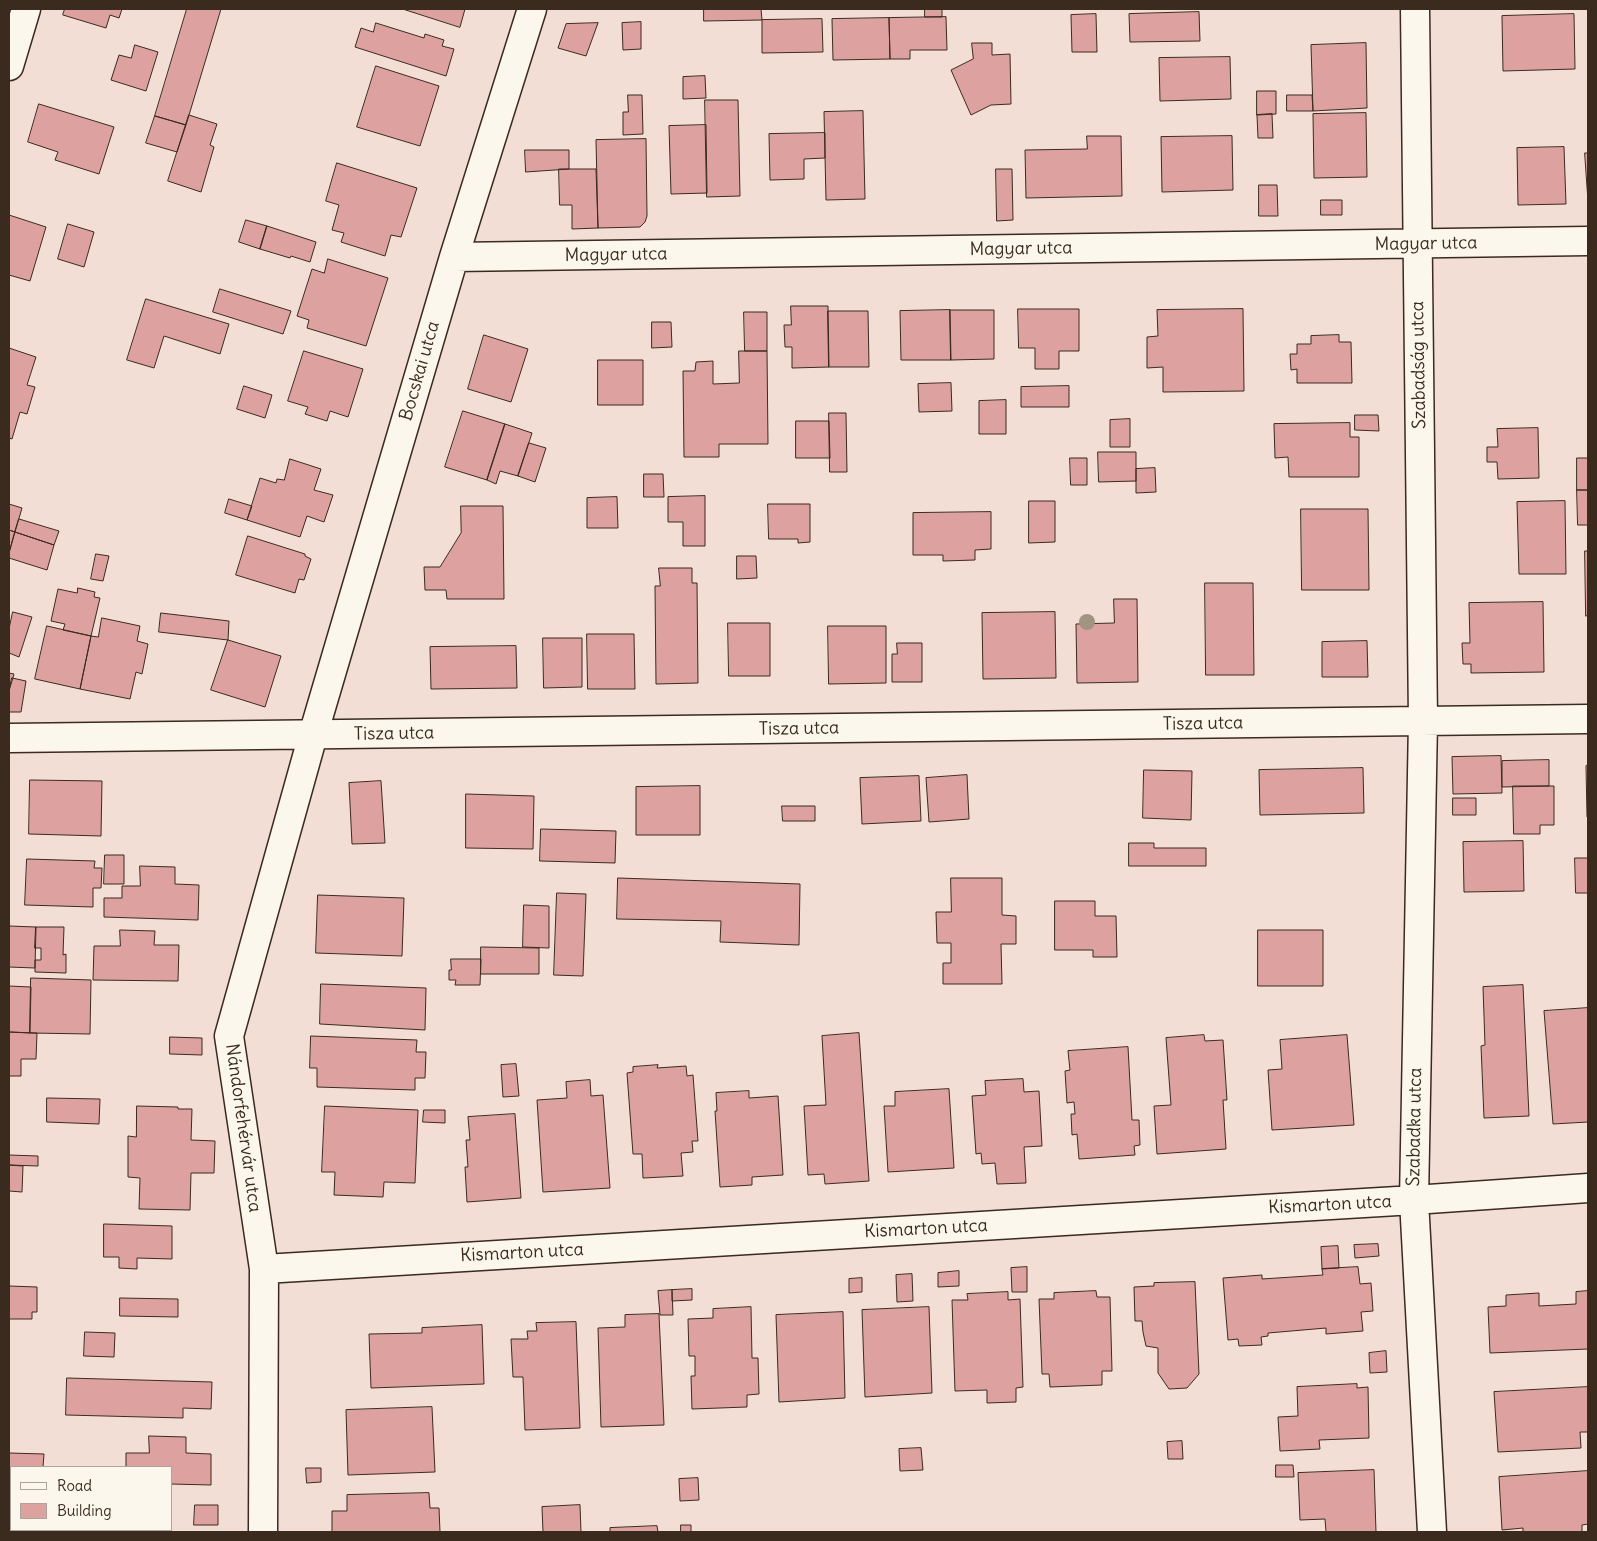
<!DOCTYPE html>
<meta charset="utf-8">
<style>
body{margin:0}
#map{position:relative;width:1597px;height:1541px;overflow:hidden;background:#f2ded5;font-family:Delius,sans-serif}
canvas{display:block}
.frame{position:absolute;inset:0;border:10px solid #3b2a1e;pointer-events:none}
.legend{position:absolute;left:10px;top:1466px;width:162px;height:65px;box-sizing:border-box;background:#fbf7ec;border:1px solid #aea59a;margin:0;padding:6px 9px;list-style:none;font-size:15px;color:#3b2a1e}
.legend li{display:flex;align-items:center;gap:10px;height:25px}
.legend b{width:25px;border:1px solid #aea59a}
</style>
<div id="map">
<canvas width="1597" height="1541"></canvas>
<div class="frame"></div>
<ul class="legend">
<li><b style="height:6px;background:#fbf7ec"></b>Road</li>
<li><b style="height:14px;background:#dda2a0"></b>Building</li>
</ul>
</div>
<script>
const c = document.querySelector('canvas').getContext('2d');
c.lineJoin = 'round';
function fillPath(path, color) { c.fillStyle = color; c.fill(path, 'evenodd'); }
function strokePath(path, color, width, dash) { c.strokeStyle = color; c.lineWidth = width; c.lineCap = dash ? 'butt' : 'round'; c.setLineDash(dash || []); c.stroke(path); }
function drawText(font, color, halo, rows, align = 'center') {
  c.font = font + ' Delius,sans-serif'; c.lineWidth = 5; c.setLineDash([]); c.textBaseline = 'middle'; c.strokeStyle = halo; c.fillStyle = color; for (const [text, x, y, turn = 0] of rows) {
    c.save(); c.translate(x, y); c.rotate((+turn || 0) * Math.PI / 180); c.textAlign = isNaN(turn) ? turn : align; if (halo) c.strokeText(text, 0, 0); c.fillText(text, 0, 0); c.restore();
  }
}
const building = new Path2D(`
 M65 9H122L119 18 110 15 106 28 63 15Z
 M187 9H221L186 125 155 116Z
 M403 9H465L460 27Z
 M704 9H761L762 20 704 21Z
 M925 9H942V17H925Z
 M1199 12 1200 41 1130 42 1129 14Z
 M1096 14 1097 52H1072L1071 15Z
 M1574 14 1575 69 1503 71 1502 16Z
 M946 17 947 50H910V59H890L889 18Z
 M889 18 890 59 833 60 832 19Z
 M822 19 823 52 762 53V20Z
 M641 22V49L623 50 622 23Z
 M376 23 424 38 425 34 444 40 442 46 454 49 446 76 355 47 361 28 373 32Z
 M598 23 586 56 558 48 566 24Z
 M972 43H992V55L1010 54 1011 104 991 105 971 115 951 70 973 59Z
 M1366 43 1367 108 1313 111 1311 45Z
 M135 45 158 52 146 91 111 80 119 55 131 58Z
 M1230 57 1231 99 1160 101 1159 58Z
 M376 66 439 86 420 146 357 127Z
 M705 76 706 98 683 99V77Z
 M1257 91H1276V114L1257 115Z
 M628 95H642L643 134 623 135V112H628Z
 M1287 95H1312L1313 111H1287Z
 M705 100H738L740 196 707 197Z
 M39 104 114 127 99 174 55 160 58 152 28 142Z
 M863 111 865 199 826 200 824 112Z
 M1366 113 1367 177 1314 178 1313 114Z
 M1272 114 1273 138H1258L1257 115Z
 M189 115 217 124 210 145 214 147 201 192 168 181Z
 M155 116 186 125 177 152 146 143Z
 M706 125 707 193 671 194 669 126Z
 M825 133V158L804 159V179L770 180 769 134Z
 M1087 136H1121L1122 196 1026 198 1025 150 1087 149Z
 M1232 136 1233 190 1162 192 1161 137Z
 M646 139 647 216 645 222 640 227 598 228 596 140Z
 M1564 147 1566 204 1518 205 1517 148Z
 M525 150H569V169L526 172Z
 M1585 153H1588V201Z
 M337 163 417 188 401 237 391 235 385 256 341 242 344 233 332 230 339 205 326 201Z
 M559 169H596L598 228 572 229V205H560Z
 M996 169H1012L1013 220 997 221Z
 M1259 185H1277L1278 216H1259Z
 M1321 200H1342V215H1321Z
 M9 215 46 227 30 281 9 275Z
 M246 220 267 226 260 249 239 242Z
 M68 224 94 232 84 267 58 259Z
 M267 226 316 242 310 262 291 256 290 258 260 249Z
 M328 259 388 278 366 346 307 328 309 320 297 316 312 269 324 273Z
 M220 289 291 311 283 334 213 312Z
 M146 299 229 324 220 354 164 336 154 368 127 360Z
 M791 306H828L829 367 792 368V347H785L784 325H791Z
 M1018 309H1079V351H1059V369H1035V348H1019Z
 M1243 309 1244 391 1163 392V367L1147 368V337L1158 336 1157 310Z
 M950 310 951 360H901L900 311Z
 M950 310H994V359L951 360Z
 M828 311H868L869 367H829Z
 M744 312H767V351H745Z
 M652 322H671L672 347 652 348Z
 M484 335 528 349 511 402 468 389Z
 M1339 335V342H1351L1352 383H1297V369L1291 370 1290 354H1297V344H1311V336Z
 M9 348 36 357 27 385 35 387 27 414 20 412 12 439 9 438Z
 M304 351 363 369 348 417 330 411 327 421 305 414 308 407 288 401Z
 M739 351H767L768 444H719V457H684L683 371H695L696 362 713 361V384L739 383Z
 M598 360H643V405H598Z
 M951 383 952 411 919 412 918 384Z
 M244 386 272 395 265 418 237 409Z
 M1069 386V407H1021V387Z
 M1006 400V434H979V401Z
 M463 411 505 424 487 480 445 467Z
 M829 413H846L847 472H830Z
 M1355 415H1378L1379 431 1355 430Z
 M1130 419V447H1110V420Z
 M796 421H829L830 458H796Z
 M1350 423V437H1359V477H1289L1288 457 1275 458 1274 424Z
 M505 424 532 433 518 476 500 471 496 484 487 480Z
 M1538 428 1539 478 1498 479 1497 462H1487V447H1498L1497 429Z
 M529 443 546 448 535 482 518 476Z
 M1098 452H1136V481L1099 482Z
 M1070 458H1087V485H1071Z
 M1577 458H1588V490H1577Z
 M290 459 321 469 314 490 333 495 324 522 307 516 300 537 247 520 260 478 276 483 277 479 284 480Z
 M1155 468 1156 492 1136 493V469Z
 M644 474H663L664 497H644Z
 M1577 490H1588V525H1578Z
 M705 496V546H683V522H668V497Z
 M617 497 618 528H587V498Z
 M229 499 252 506 247 520 225 513Z
 M1029 501H1055V542L1029 543Z
 M1565 501 1566 574H1519L1517 502Z
 M9 504 22 508 15 532 9 530Z
 M768 504H810V542L798 543V539H769Z
 M461 506H503L504 599H447L446 590H425L424 567H440L461 533Z
 M1301 509H1368L1369 590H1302Z
 M991 512V549L975 550V560L943 561V555H913V513Z
 M19 519 59 531 54 545 15 532Z
 M9 530 15 532 9 553Z
 M15 532 54 545 47 570 9 558V553Z
 M248 536 305 554V556L311 559 304 580 299 579 295 593 236 575Z
 M1585 551H1588V615L1586 616Z
 M96 554 109 556 103 581 91 579Z
 M737 556H756L757 578 737 579Z
 M659 568H692V583H697L698 683 656 684 655 586H660Z
 M1205 583H1253L1254 675H1206Z
 M78 588 95 592 94 597 100 598 91 636 63 630 65 624 51 621 58 589 77 593Z
 M1114 599H1137L1138 682 1077 683 1076 624 1114 623Z
 M1543 602 1544 672 1471 673V664H1463L1462 643H1470L1469 603Z
 M13 612 32 617 19 657 9 653V629Z
 M1055 612 1056 678 983 679 982 613Z
 M161 613 229 621 228 640 159 632Z
 M102 618 140 626 137 641 148 644 142 674 136 672 130 699 80 689 91 636 98 637Z
 M728 623H770V676H729Z
 M47 626 91 636 80 689 35 679Z
 M828 626H886V683L829 684Z
 M587 634H634L635 689H588Z
 M543 638H582V687L544 688Z
 M228 640 281 656 265 707 211 690Z
 M1367 641 1368 677H1322V642Z
 M897 643H922V682H892V654H897Z
 M516 646 517 688 431 689 430 647Z
 M9 673 14 674 9 691Z
 M12 678 26 681 21 712H9V691Z
 M1501 756 1502 793 1453 794 1452 757Z
 M1549 760V786L1502 787V761Z
 M1588 765V817H1587L1586 766Z
 M1363 768 1364 813 1260 815 1259 770Z
 M1144 770 1192 771 1191 820 1143 818Z
 M967 775 969 819 929 822 926 778Z
 M919 776 921 821 862 824 860 778Z
 M30 780 102 781 101 836 29 834Z
 M381 781 385 843 352 844 349 783Z
 M700 786V835H636V787Z
 M1513 786H1554V825H1540V834H1514Z
 M466 794 534 796 533 849 466 848Z
 M1453 798H1476V815H1453Z
 M782 806H815V821H783Z
 M541 829 616 831 615 863 540 861Z
 M1523 841 1524 891 1464 892 1463 842Z
 M1129 843H1154V848H1206V866H1129Z
 M105 855H124V884H104Z
 M1575 858H1588V893H1576Z
 M27 859 95 861 94 868H102L101 888H93V907L25 905Z
 M140 866 175 867V884L199 885 198 920 104 917V898H122V886H140Z
 M618 878 800 884 799 945 720 942 721 921 617 919Z
 M951 878H1002V915L1016 916V944H1001L1002 984H943V963H951V943H937L936 912H951Z
 M557 893 586 894 583 976 554 975Z
 M318 895 404 898 402 956 316 953Z
 M1055 901H1095V916H1116L1117 957H1093V950H1055Z
 M524 905 549 906V948L523 947Z
 M9 926 36 927 35 968 9 967Z
 M36 927H64L63 955 66 954V973L35 972V960H41V948H35Z
 M120 930 155 931 154 945H179L178 981 93 980 94 946H120Z
 M1258 930H1323V986H1258Z
 M481 947 539 948V974H481Z
 M451 959H481L480 985H455L456 980H449V970H451Z
 M31 978 91 980 90 1034 30 1033Z
 M321 984 426 988 425 1030 320 1024Z
 M1523 985 1529 1116 1484 1118 1481 1046 1485 1045 1483 987Z
 M9 986 31 987 30 1033 9 1032Z
 M1588 1008V1122L1553 1124 1544 1011Z
 M9 1032 37 1033 36 1059H21V1076H9Z
 M859 1033 869 1181 825 1184 824 1174 808 1175 804 1106 826 1105 822 1036Z
 M1204 1035 1205 1041 1223 1040 1227 1100H1223L1226 1149 1157 1154 1154 1106 1171 1105 1166 1038Z
 M1347 1035 1354 1125 1272 1130 1268 1070 1282 1069 1280 1040Z
 M311 1036 417 1040 416 1052H426L425 1078H415V1090L317 1087V1068H310Z
 M170 1037 202 1038V1055L170 1054Z
 M1128 1047 1132 1120H1139L1140 1145 1134 1146 1135 1155 1079 1159 1077 1134 1072 1135 1071 1114H1075L1074 1102 1067 1103 1065 1071 1070 1070 1068 1051Z
 M516 1064 519 1096 503 1097 501 1065Z
 M658 1065 657 1068 686 1066 687 1076 693 1075 698 1141H692L693 1152 681 1153 683 1176 643 1178 642 1154H633L627 1073 633 1072V1067Z
 M1023 1079 1024 1092 1039 1091 1042 1146 1024 1147 1026 1183 997 1184 995 1163 982 1164 981 1153 976 1154 972 1096 986 1095 985 1081Z
 M590 1080 591 1096 603 1095 610 1188 543 1192 537 1100 567 1098 566 1082Z
 M949 1089 954 1168 888 1172 884 1106H895V1092Z
 M749 1091V1098L778 1096 783 1175 752 1177V1185L720 1187 715 1111H717L716 1093Z
 M47 1098 100 1099 99 1124 47 1122Z
 M137 1106 178 1107V1109H192L191 1140 215 1141 214 1173H191L190 1210 139 1209 140 1178 128 1177V1136L136 1137Z
 M325 1106 418 1110 415 1183 384 1182 383 1197 334 1195 335 1172H322Z
 M424 1110H445V1123L423 1122Z
 M515 1114 521 1198 467 1202 465 1167H468L466 1140H470L468 1117Z
 M9 1155 38 1156V1166L9 1165Z
 M9 1165 23 1166 22 1192 9 1191Z
 M104 1224 172 1226V1259L137 1258V1269L119 1268V1257H104Z
 M1378 1244 1379 1256 1355 1258 1354 1245Z
 M1338 1246 1339 1268 1322 1269 1321 1247Z
 M1027 1267V1292H1012L1011 1268Z
 M1358 1267 1360 1284 1371 1283 1373 1311 1361 1312 1363 1331 1326 1334V1328L1268 1333V1336L1261 1337 1262 1345 1239 1346 1238 1339 1228 1340 1223 1278 1262 1275V1279L1323 1275 1322 1269Z
 M959 1271V1286L938 1287V1273Z
 M912 1274 913 1301 897 1302 896 1275Z
 M862 1278V1292L849 1293V1279Z
 M1195 1282 1199 1374 1187 1388 1169 1389 1158 1373V1348L1146 1346 1143 1332 1142 1321H1135L1134 1287 1154 1286V1283Z
 M9 1286 37 1287V1312H32V1319H9Z
 M692 1289V1300L672 1301V1290Z
 M672 1290 673 1315H660L658 1291Z
 M1096 1291 1097 1297H1110L1112 1371H1102V1385L1050 1387 1049 1374H1042L1039 1299H1054V1293Z
 M1588 1291V1349L1490 1353 1488 1307 1506 1306V1295L1539 1293V1306L1576 1304V1292Z
 M1008 1292V1300L1020 1299 1023 1387 1016 1388V1402L987 1403V1390L955 1391 952 1300H968L967 1294Z
 M120 1298 178 1299V1317L120 1316Z
 M751 1307 752 1358H758L759 1394 747 1395V1407L692 1409 691 1376H695V1356H689L688 1319 713 1318V1309Z
 M929 1307 932 1393 865 1397 862 1310Z
 M843 1312 845 1398 779 1402 776 1315Z
 M659 1314 664 1425 601 1427 598 1328 625 1327V1315Z
 M576 1322 580 1428 525 1430 523 1377H513L511 1339H528L527 1331H537L536 1323Z
 M482 1325 484 1384 371 1388 369 1334 422 1333V1328Z
 M85 1332 115 1333 114 1357 84 1356Z
 M1386 1351 1387 1372 1370 1373 1369 1353Z
 M67 1378 212 1382 211 1409 183 1408V1418L66 1415Z
 M1357 1384V1388L1368 1387 1369 1438 1319 1440 1320 1449 1280 1451 1278 1417 1298 1416 1297 1387Z
 M1588 1387V1432H1580L1581 1448 1498 1452 1494 1392Z
 M432 1407 435 1472 348 1475 346 1410Z
 M149 1436 186 1437V1453L211 1454V1485L171 1484V1467H126V1453H149Z
 M1182 1441 1183 1459H1168L1167 1442Z
 M921 1448 923 1470 900 1471 899 1449Z
 M9 1453 44 1454 43 1467H11V1476H9Z
 M1276 1465H1293L1294 1477H1276Z
 M306 1468H321V1482L307 1483Z
 M1374 1470 1376 1532H1326L1325 1519 1300 1520 1298 1473Z
 M1588 1471V1524L1582 1525V1532H1523V1528L1502 1530 1499 1477Z
 M698 1478 699 1500 680 1501 679 1479Z
 M429 1493 430 1508H439L440 1532H332V1511H347V1495Z
 M195 1505H218V1525H194Z
 M580 1505 581 1532H543L542 1507Z
 M681 1525H691V1532H681Z
 M657 1526 658 1532H610V1528Z
 M81 1530H154V1532H81Z`);
fillPath(building, '#dda2a0');
strokePath(building, '#3b2a1e', 1);
const minor = new Path2D(`
 M1415 9 1423 721 1414 1200 1432 1532
 M9 66 26 9
 M454 257 1588 241
 M9 738 1588 719
 M264 1269 1414 1200 1588 1188
 M263 1532 264 1269 229 1036 313 735 454 257 532 9`);
strokePath(minor, '#3b2a1e', 31);
strokePath(minor, '#fbf7ec', 28);
c.fillStyle = '#a29481';
for (const [x, y] of [
 [1087,622]
]) { c.beginPath(); c.arc(x, y, 8, 0, 2 * Math.PI); c.fill(); }
drawText('18px', '#3b2a1e', '#fbf7ec', [
 ["Magyar utca",1426,244,-1],
 ["Magyar utca",1021,249,-1],
 ["Magyar utca",616,255,-1],
 ["Szabadság utca",1419,365,-91],
 ["Bocskai utca",420,371,-74],
 ["Tisza utca",1203,724,-1],
 ["Tisza utca",799,729,-1],
 ["Tisza utca",394,734,-1],
 ["Szabadka utca",1415,1127,-89],
 ["Nándorfehérvár utca",243,1128,82],
 ["Kismarton utca",1330,1205,-3],
 ["Kismarton utca",926,1229,-3],
 ["Kismarton utca",522,1253,-3]
]);
</script>
